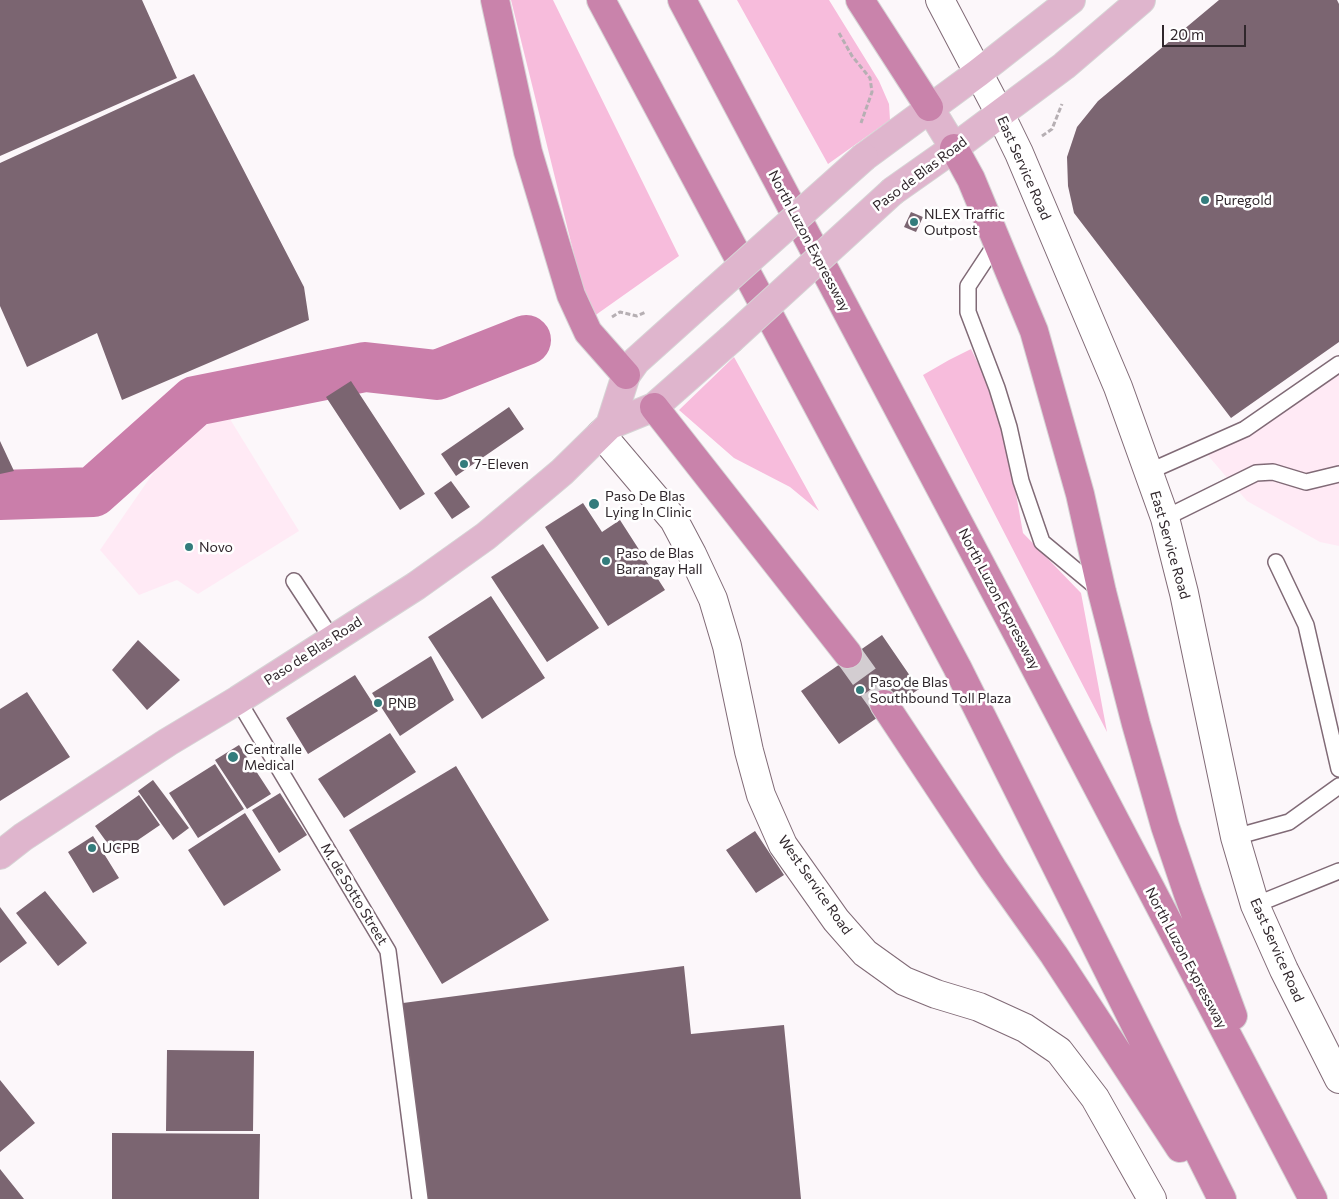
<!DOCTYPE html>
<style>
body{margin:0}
#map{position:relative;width:1339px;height:1199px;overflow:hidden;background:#fcf7fa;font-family:Commissioner,sans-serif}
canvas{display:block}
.scale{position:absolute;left:1162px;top:25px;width:84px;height:22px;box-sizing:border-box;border:2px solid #30272c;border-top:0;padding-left:6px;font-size:15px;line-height:18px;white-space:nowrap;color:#30272c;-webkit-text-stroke:4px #fff;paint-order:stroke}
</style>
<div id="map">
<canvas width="1339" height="1199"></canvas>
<div class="scale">20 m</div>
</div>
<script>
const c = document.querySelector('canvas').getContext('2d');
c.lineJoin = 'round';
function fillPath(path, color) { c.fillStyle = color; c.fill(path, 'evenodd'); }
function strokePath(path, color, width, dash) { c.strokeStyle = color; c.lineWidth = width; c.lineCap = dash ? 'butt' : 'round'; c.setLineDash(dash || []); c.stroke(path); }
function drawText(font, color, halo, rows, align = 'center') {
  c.font = font + ' Commissioner,sans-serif'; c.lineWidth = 5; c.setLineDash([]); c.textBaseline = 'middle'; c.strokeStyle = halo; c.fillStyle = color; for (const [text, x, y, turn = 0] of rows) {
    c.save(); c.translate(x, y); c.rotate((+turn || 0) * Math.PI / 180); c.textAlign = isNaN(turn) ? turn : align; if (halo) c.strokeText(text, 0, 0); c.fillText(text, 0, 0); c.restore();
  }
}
fillPath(new Path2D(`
 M1339 364V546L1320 542 1247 501 1199 445Z
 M225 411 299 531 198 594 177 580 139 595 100 550 165 456Z`), '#ffeaf5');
fillPath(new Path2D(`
 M511 0H553L679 256 590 319Z
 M737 0H829L879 81 889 104 890 120 828 164Z
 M971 349 1001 410 1023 533 1081 593 1107 732 923 375 949 360Z
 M734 357 819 511 790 487 734 458 679 410Z`), '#f7bcdc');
strokePath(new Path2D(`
 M0 495 93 492 195 401 365 367 437 375 526 340`), '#ca7eaa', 50);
fillPath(new Path2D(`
 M0 0H142L177 78 0 156Z
 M1219 0H1337L1339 4V342L1231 418 1074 213 1068 186 1067 157 1077 127 1098 101Z
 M194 74 304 287 309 320 122 400 97 333 27 367 0 306V163Z
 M911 212 923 217 916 232 904 227Z
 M351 381 425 494 400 510 326 397Z
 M509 407 524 429 456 476 441 454Z
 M0 441 14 471 0 474Z
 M451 481 470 507 452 519 434 493Z
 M583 503 602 532 620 520 665 590 608 626 545 527Z
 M543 544 599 628 547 662 491 577Z
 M491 596 545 678 482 719 428 637Z
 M882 635 919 689 839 744 801 691Z
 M138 640 180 680 147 710 112 670Z
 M431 656 454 700 400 736 372 693Z
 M355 675 378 711 308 754 286 718Z
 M27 692 70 757 0 801V709Z
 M390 733 416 772 344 818 318 779Z
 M239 745 271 794 247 809 215 760Z
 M215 764 244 809 198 838 169 793Z
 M456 766 549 920 442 984 349 830Z
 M153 780 189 828 173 840 138 791Z
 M280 793 307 835 279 853 252 810Z
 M139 795 160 825 116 855 95 826Z
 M245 813 281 870 224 906 188 850Z
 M755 831 784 875 756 893 726 850Z
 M93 836 119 878 93 893 68 852Z
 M45 891 87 943 58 966 16 913Z
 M0 907 27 943 0 963Z
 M684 966 691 1034 784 1025 801 1199H425L403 1003Z
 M167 1050 254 1051 253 1131H166Z
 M0 1080 35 1123 0 1152Z
 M112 1133 260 1134 259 1199H112Z
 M0 1169 24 1199H0Z`), '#7b6571');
strokePath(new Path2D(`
 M848 654 884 704`), '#d3cdd1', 28, [28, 14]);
const service = new Path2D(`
 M997 242 968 286V312L997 388 1009 427 1021 481 1042 542 1101 591
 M1148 472 1245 429 1339 364
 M1165 518 1256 473 1273 472 1306 482 1339 474
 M1276 562 1306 625 1339 769
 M294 581 332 639
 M238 700 388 951 420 1199
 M1235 837 1289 822 1339 786
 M1255 905 1339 871`);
const tertiary = new Path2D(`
 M601 434 674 520 692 554 713 599 727 646 749 751 761 795 783 845 836 920 865 953 904 981 936 994 979 1007 1025 1028 1059 1051 1095 1098 1152 1199`);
const secondary = new Path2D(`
 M940 0 1000 114 1019 153 1118 387 1165 518 1184 593 1235 837 1255 905 1284 970 1339 1079`);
const primary = new Path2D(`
 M929 107 954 148
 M864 157 978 73 1071 0
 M893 191 954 148 1064 66 1141 0
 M610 425 626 375 636 361 705 299
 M0 855 23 837 168 742 238 700 416 586 486 536 562 472 610 425 654 407 730 340`);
const motorway = new Path2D(`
 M495 0 528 152 571 295 588 332 626 375
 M601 0 957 667 1222 1199
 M682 0 1018 635 1313 1199
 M860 0 929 107
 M954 148 971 179 1034 331 1080 494 1102 592 1136 724 1165 826 1188 894 1233 1016
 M654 407 848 654
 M884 704 993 869 1054 955 1180 1148`);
strokePath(service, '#806a76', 18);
strokePath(tertiary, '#806a76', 30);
strokePath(secondary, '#806a76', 30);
strokePath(primary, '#d6d4d5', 30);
strokePath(motorway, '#d6d4d5', 30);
strokePath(new Path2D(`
 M839 33 852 56 870 78 872 92 861 123
 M1042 136 1052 129 1062 104
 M612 317 620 312 637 316 646 312`), '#b6afb3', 3, [5, 2.5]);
strokePath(service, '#fff', 15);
strokePath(tertiary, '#fff', 28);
strokePath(secondary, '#fff', 28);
strokePath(primary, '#dfb5cd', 28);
strokePath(motorway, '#c983ab', 28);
const primaryBridge = new Path2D(`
 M705 299 864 157
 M730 340 893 191`);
strokePath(primaryBridge, '#d6d4d5', 30, []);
strokePath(primaryBridge, '#dfb5cd', 28);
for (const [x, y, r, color] of [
 [1205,200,5,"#337c7c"],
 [914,222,5,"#337c7c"],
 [464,464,5,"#337c7c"],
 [594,504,6,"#337c7c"],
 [189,547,5,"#337c7c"],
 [606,561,5,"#337c7c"],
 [860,690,5,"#337c7c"],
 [378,703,5,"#337c7c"],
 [233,757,6,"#337c7c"],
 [92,848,5,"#337c7c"]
]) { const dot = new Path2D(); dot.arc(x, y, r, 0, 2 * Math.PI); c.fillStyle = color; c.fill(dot); strokePath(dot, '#fff', 2); }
drawText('14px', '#30272c', '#fff', [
 ["East Service Road",1024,168,66],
 ["Paso de Blas Road",920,174,-37],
 ["North Luzon Expressway",809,241,62],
 ["East Service Road",1170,545,74],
 ["North Luzon Expressway",999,599,62],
 ["Paso de Blas Road",313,651,-33],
 ["West Service Road",815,885,55],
 ["M. de Sotto Street",354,894,59],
 ["East Service Road",1277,950,66],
 ["North Luzon Expressway",1186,958,62]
]);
drawText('14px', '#30272c', '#fff', [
 ["Puregold",1215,200],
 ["NLEX Traffic",924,214],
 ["Outpost",924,230],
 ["7-Eleven",474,464],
 ["Paso De Blas",605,496],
 ["Lying In Clinic",605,512],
 ["Novo",199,547],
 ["Paso de Blas",616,553],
 ["Barangay Hall",616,569],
 ["Paso de Blas",870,682],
 ["Southbound Toll Plaza",870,698],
 ["PNB",388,703],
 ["Centralle",244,749],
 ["Medical",244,765],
 ["UCPB",102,848]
], 'left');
</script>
